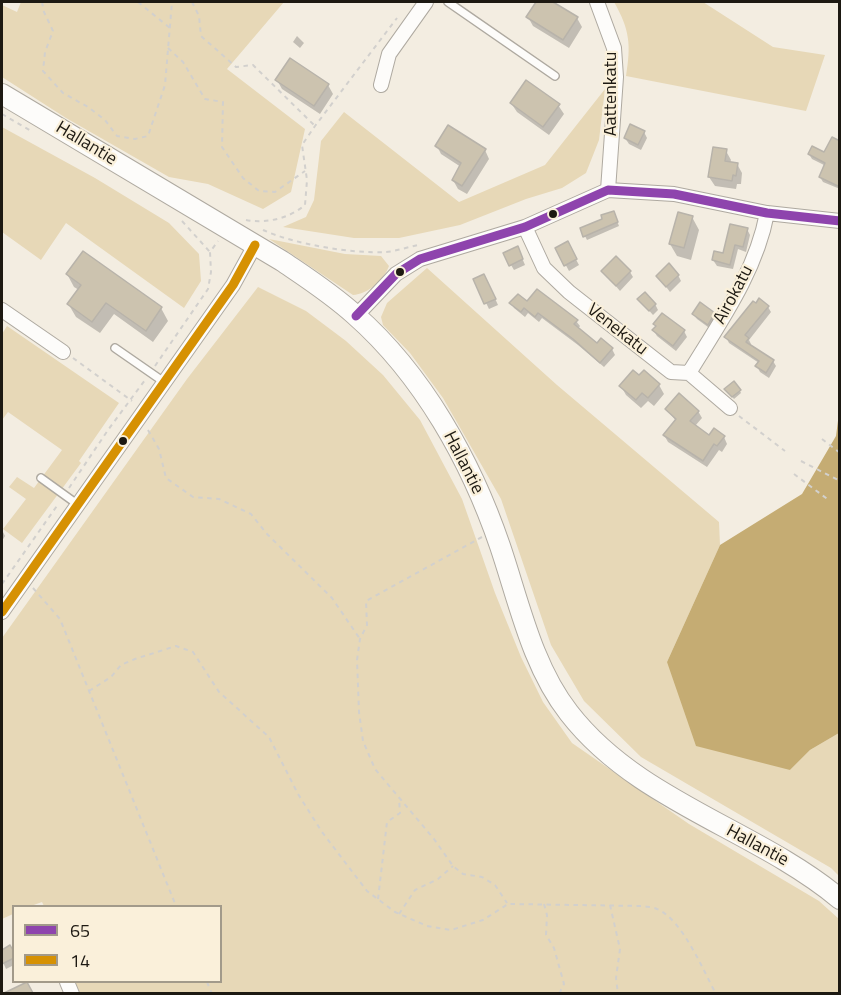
<!DOCTYPE html>
<style>
body{margin:0}
#map{position:relative;width:841px;height:995px;overflow:hidden;background:#f3ede1;font-family:"Titillium Web",sans-serif}
canvas{display:block}
.frame{position:absolute;inset:0;border:3px solid #1d1912;pointer-events:none}
.legend{position:absolute;left:12px;top:905px;width:210px;height:78px;box-sizing:border-box;background:#faf0da;border:2px solid #a29a8a;margin:0;padding:8px 10px;list-style:none;font-size:18px;color:#1d1912}
.legend li{display:flex;align-items:center;gap:12px;height:30px}
.legend b{width:30px;border:2px solid #a29a8a}
</style>
<div id="map">
<canvas width="841" height="995"></canvas>
<div class="frame"></div>
<ul class="legend">
<li><b style="height:8px;background:#8e44ad"></b>65</li>
<li><b style="height:8px;background:#d69103"></b>14</li>
</ul>
</div>
<script>
const c = document.querySelector('canvas').getContext('2d');
c.lineJoin = 'round';
function fillPath(path, color) { c.fillStyle = color; c.fill(path, 'evenodd'); }
function strokePath(path, color, width, dash) { c.strokeStyle = color; c.lineWidth = width; c.lineCap = dash ? 'butt' : 'round'; c.setLineDash(dash || []); c.stroke(path); }
function drawText(font, color, halo, rows, align = 'center') {
  c.font = font + ' "Titillium Web",sans-serif'; c.lineWidth = 4.5; c.setLineDash([]); c.textBaseline = 'middle'; c.strokeStyle = halo; c.fillStyle = color; for (const [text, x, y, turn = 0] of rows) {
    c.save(); c.translate(x, y); c.rotate((+turn || 0) * Math.PI / 180); c.textAlign = isNaN(turn) ? turn : align; if (halo) c.strokeText(text, 0, 0); c.fillText(text, 0, 0); c.restore();
  }
}
fillPath(new Path2D(`
 M21 2H284L227 69 305 129 291 192 263 209 208 184 169 177 66 118 2 77V5L17 12Z
 M614 2H703L773 47 825 55 806 111 626 76C631 45 630 30 614 2Z
 M605 89 599 140 586 173 562 188 526 199 460 225 399 238H354L283 227 306 217 314 200 321 141 344 112 459 202 545 165Z
 M2 127 95 178 169 223 199 254 201 281 184 308 66 223 41 260 2 232Z
 M269 239 345 254 381 256 389 266C384 280 368 294 353 295Z
 M427 268 557 385 719 522 720 545 667 662 790 770 810 750 839 733V876L831 868 641 757 584 701 551 645 501 499 443 398 410 353 383 325 381 317 387 303Z
 M258 287 306 311 346 341 383 375 420 420 462 499 495 593 521 657 543 702 572 743 689 824 819 901 839 919V993H80L75 982H220V906H44L42 902 31 906H14L13 914 2 919V638L187 379Z
 M7 326 119 403 79 461 81 463 22 543 3 529 26 499 9 487 17 477 34 488 62 450 8 412 2 420V334Z`), '#e7d8b7');
fillPath(new Path2D(`
 M839 413V733L810 750 790 770 696 746 667 662 720 545 802 494 836 436Z`), '#c5ac73');
fillPath(new Path2D(`
 M538 2H551L577 18 582 27 569 48 533 26 528 17Z
 M297 36 304 43 300 48 293 42Z
 M277 80 328 85 333 94 320 114 282 89Z
 M511 103 558 105 564 114 549 135 517 112Z
 M644 132 647 138 641 150 629 144 625 138Z
 M840 142V189L823 182 820 177 826 166 812 159 809 154H824Z
 M437 146 485 150 489 159 467 194 458 189 453 180 461 167 441 154Z
 M726 151 731 160 730 163 737 164 742 173 741 184H737L736 189 715 186 709 177Z
 M614 213 619 226 587 240 585 236Z
 M692 217 699 230 691 260 677 256 670 244Z
 M747 229 750 235 746 252 738 249 733 269 717 266 713 260 724 254Z
 M567 243 579 265 569 271 557 249Z
 M83 253 161 308 168 321 153 342 114 314 100 333 76 317 69 305 79 290 74 287 67 274Z
 M520 253 525 265 514 270 511 265Z
 M603 271 630 272 633 277 620 291Z
 M678 275 681 281 670 292 658 276Z
 M475 280 487 281 498 305 489 309Z
 M639 299 655 304 658 310 653 315Z
 M511 303H527L576 321 580 326 578 329 598 345 612 349 615 355 604 367 578 345 542 318 539 322 528 313 525 317 514 308Z
 M768 307 771 312 749 340 751 344 750 346 773 361 776 366 769 378 760 372 757 366 759 363 729 343 726 337Z
 M693 314H714L718 320 712 330 697 319Z
 M655 324 684 331 687 337 676 351 657 336 654 331 657 327Z
 M659 385 664 394 654 406 648 401 641 408 626 395 621 386Z
 M727 391H740L741 393 734 399Z
 M667 410 698 411 702 418 695 426 710 437H724L727 444 722 452 719 450 707 467 668 442 664 435 676 421Z
 M2 530 5 536 2 541Z
 M9 947 14 955V965L6 969 2 960V951Z`), '#0003');
const building = new Path2D(`
 M536 2H553L578 17 563 40 526 17Z
 M290 58 329 84 314 106 275 80Z
 M526 80 560 104 543 127 510 103Z
 M630 124 645 131 638 145 624 138Z
 M448 125 486 149 462 186 452 180 461 163 435 146Z
 M832 137 840 141V187L819 177 825 163 808 154 812 146 824 152Z
 M713 147 727 149 725 161 738 163 736 176 733 175 732 181 708 177Z
 M614 211 618 222 583 237 580 228 602 219 601 215Z
 M678 212 693 216 684 248 669 244Z
 M730 224 748 228 743 247 735 245 730 265 712 260 714 251 723 253Z
 M568 241 577 259 564 266 555 248Z
 M518 246 523 259 509 266 503 253Z
 M83 251 162 307 146 331 106 303 92 322 67 304 81 285 66 274Z
 M616 256 631 271 616 286 601 271Z
 M669 263 679 275 666 287 656 276Z
 M484 274 496 299 484 304 473 279Z
 M537 289 578 320 574 324 597 343 601 338 613 348 600 363 573 339 538 313 535 317 524 308 521 312 509 303 518 294 527 301Z
 M645 292 656 304 649 311 637 299Z
 M759 298 769 306 745 335 749 338 746 342 774 360 766 373 755 366 759 361 724 337 753 301 756 303Z
 M700 302 715 313 708 325 692 314Z
 M662 313 685 330 673 346 652 330 656 326 653 324Z
 M633 370 639 375 644 370 660 384 648 398 642 393 636 400 619 386Z
 M734 381 741 390 732 397 724 389Z
 M679 393 699 411 690 421 709 435 714 428 725 436 717 446 714 444 703 461 663 435 676 419 665 409Z
 M10 945 14 952V958L2 964V950Z
 M27 982 33 993H4Z`);
fillPath(building, '#ccc3af');
strokePath(building, '#b8b3aa', 1.5);
const lane = new Path2D(`
 M448 2 555 76
 M115 348 164 382
 M41 478 77 504`);
const street = new Path2D(`
 M597 2 614 48 616 77 608 190
 M381 85 389 54 426 2
 M525 227 544 268 569 292 671 372 689 373 730 408
 M2 310 63 352
 M356 316 396 274 420 259 525 227 608 190 674 194 767 213 840 221
 M689 373C720 322 756 272 767 213
 M2 612 233 285 255 245
 M67 982 72 994`);
const secondary = new Path2D(`
 M2 94 282 261C307 278 332 294 355 315 423 375 471 461 500 546 519 602 532 666 569 713 638 802 756 829 840 899`);
strokePath(lane, '#aea9a0', 10);
strokePath(street, '#aea9a0', 16);
strokePath(secondary, '#aea9a0', 22);
strokePath(new Path2D(`
 M42 2 44 12 53 31 45 52 43 71 63 93 88 107 105 120 117 136 135 139 148 136 165 85 172 2
 M138 2 170 28
 M192 2 199 16 201 36 236 67 253 65 315 126
 M168 48 183 62 205 99 223 102 222 147 243 178 259 191 275 192 305 171
 M2 114 33 132
 M246 220C266 224 290 218 305 205L307 180 302 145 315 126 397 18
 M182 221 210 252
 M263 230C294 244 352 254 386 252 397 251 408 247 418 245
 M73 358 132 401
 M155 366 208 289 211 272 210 252 218 241
 M739 416 785 451
 M148 430 159 449 166 478 193 497 219 499 251 514 267 534 332 598 360 639
 M822 439 840 453
 M801 461 840 481
 M794 474 830 501
 M69 488 108 430 145 380
 M482 537 366 601 367 625 360 639 357 660 359 712 363 741 375 769 434 839 453 866 463 874 482 877 495 885 507 903
 M2 584 59 503
 M33 588 60 619 176 906
 M89 691 111 677 121 665 135 659 176 646 193 652 219 692 269 737 298 794 322 832 367 891 395 912 427 926 451 930 483 920 508 904 643 906C648 907 653 907 657 909 682 919 703 970 716 994
 M378 899 387 822 400 813 399 798
 M544 904 547 915 546 935 554 948 564 984 559 994
 M610 905 620 949 616 978 618 994
 M399 914 415 890 438 879 453 866
 M207 982 212 994`), '#d2d0cd', 2, [4.5, 4.5]);
strokePath(lane, '#fdfcfa', 7);
strokePath(street, '#fdfcfa', 14);
strokePath(secondary, '#fdfcfa', 20);
strokePath(new Path2D(`
 M356 316 396 274 420 259 525 227 608 190 674 194 767 213 840 221`), '#8e44ad', 9);
strokePath(new Path2D(`
 M2 612 233 285 255 245`), '#d69103', 9);
for (const [x, y, r, color] of [
 [553,214,5,"#1d1912"],
 [400,272,5,"#1d1912"],
 [123,441,5,"#1d1912"]
]) { const dot = new Path2D(); dot.arc(x, y, r, 0, 2 * Math.PI); c.fillStyle = color; c.fill(dot); strokePath(dot, '#faf0da', 2); }
drawText('18px', '#1d1912', '#faf0da', [
 ["Aattenkatu",612,94,-90],
 ["Hallantie",86,144,31],
 ["Airokatu",734,295,-62],
 ["Venekatu",617,330,38],
 ["Hallantie",463,463,63],
 ["Hallantie",757,846,28]
]);
</script>
